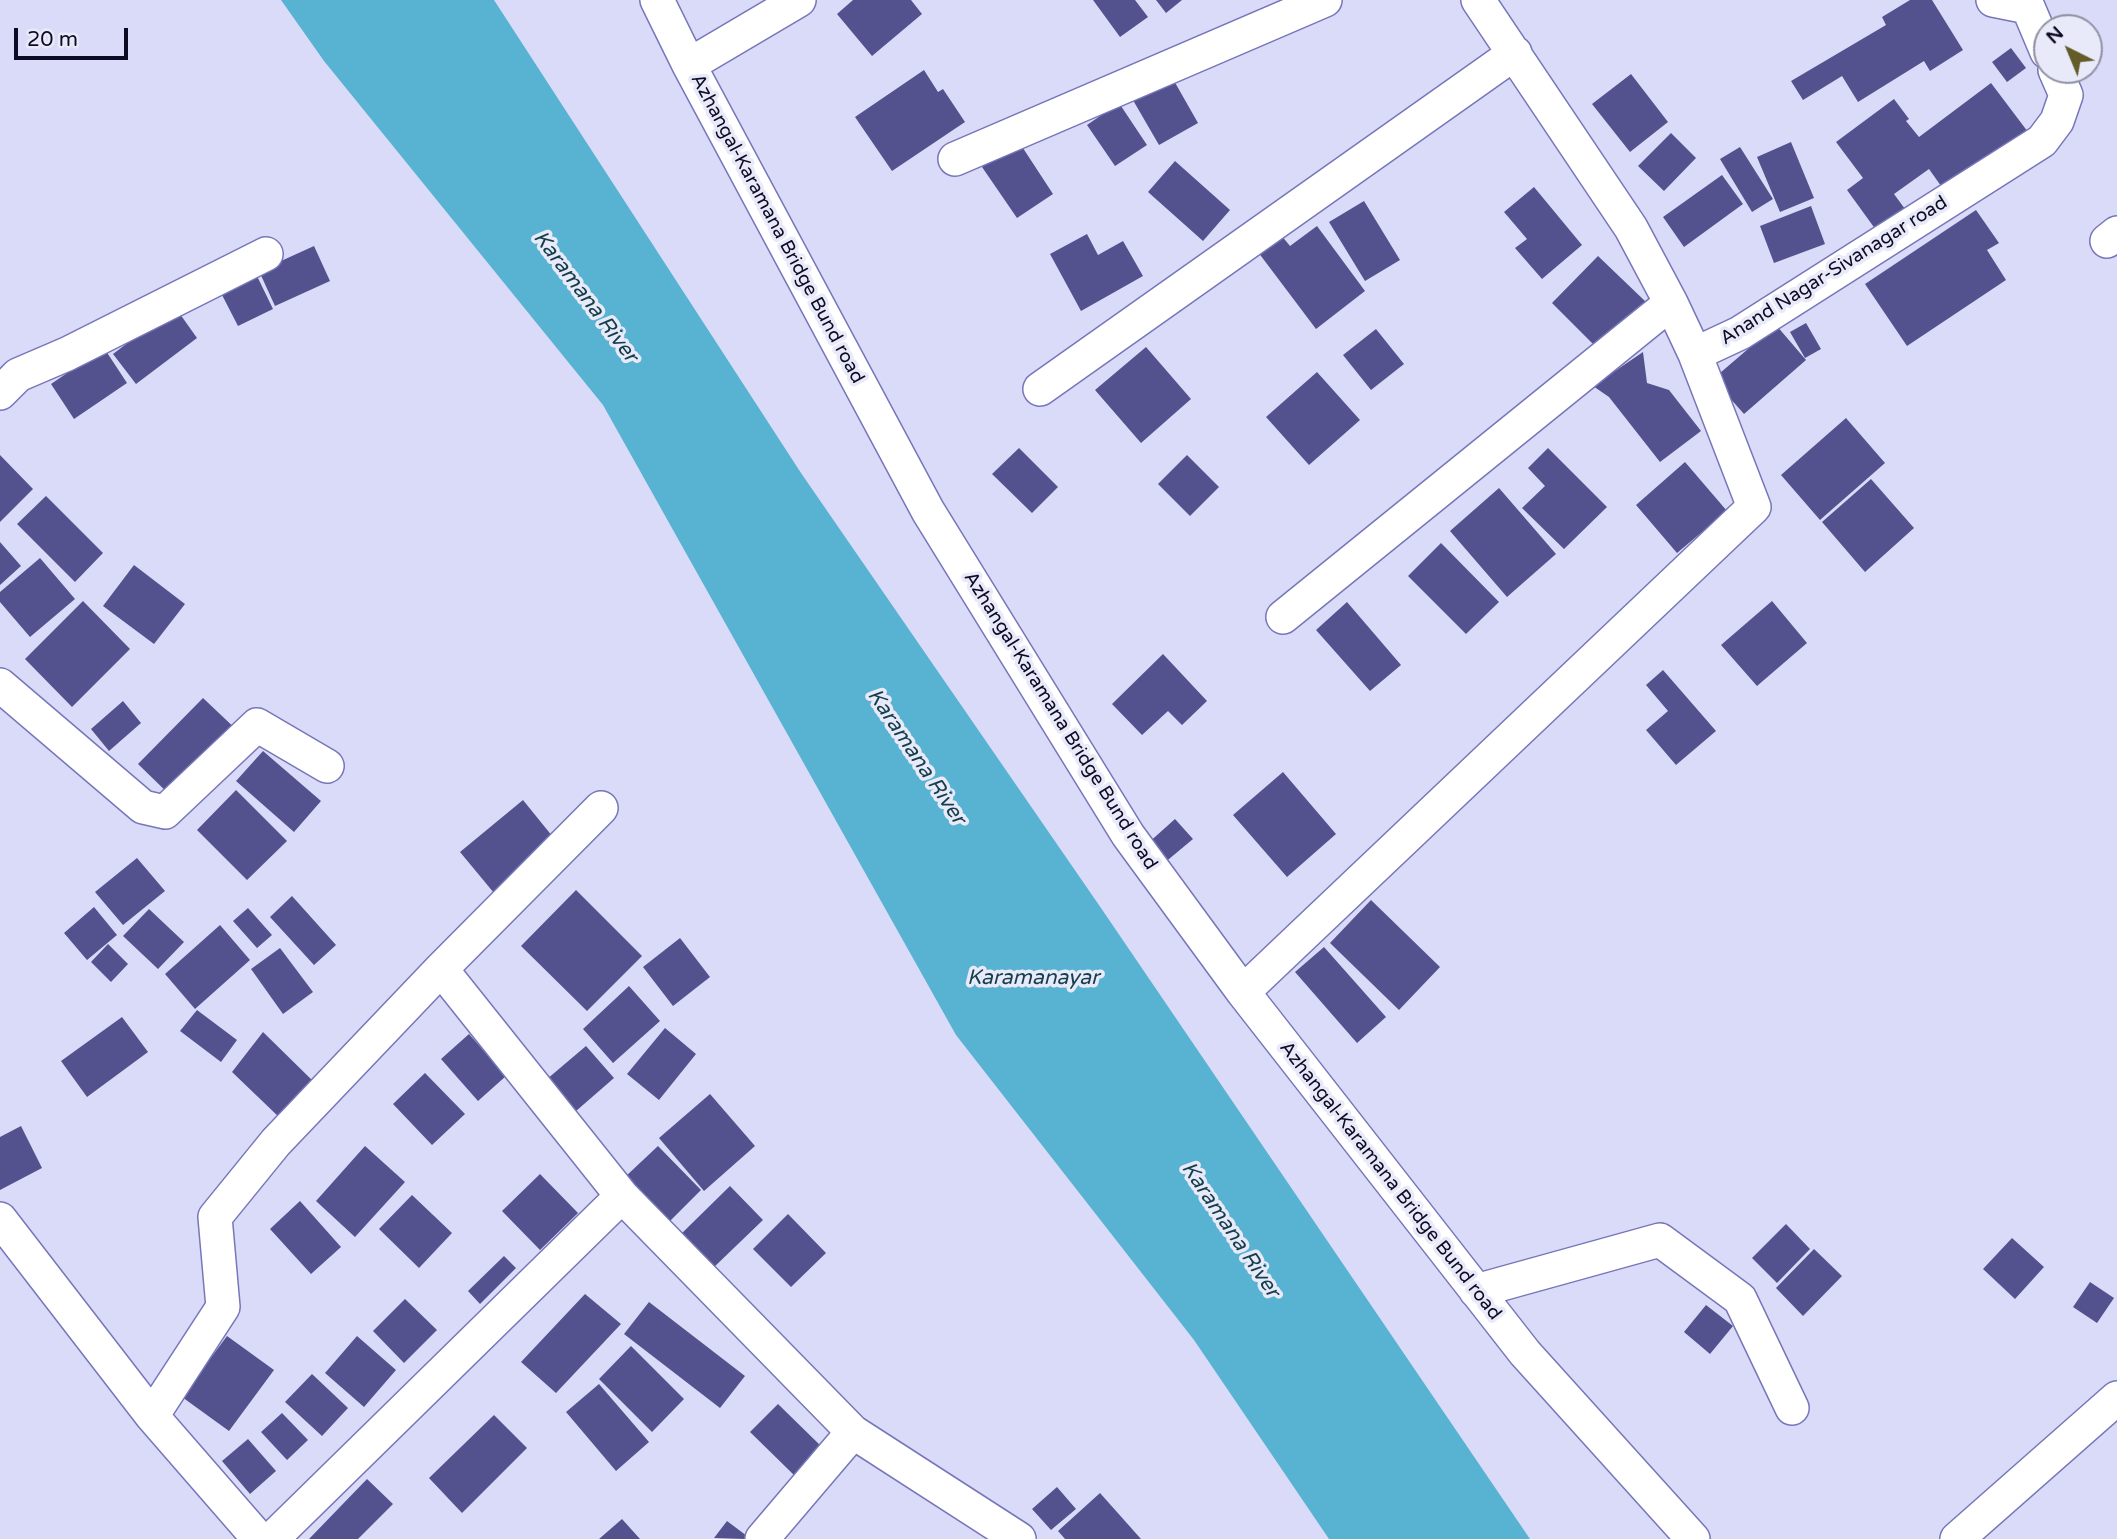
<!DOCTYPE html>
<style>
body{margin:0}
#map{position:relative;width:2117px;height:1539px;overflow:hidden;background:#dadbf9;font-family:"Varela Round",sans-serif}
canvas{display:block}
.north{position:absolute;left:2033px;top:14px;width:70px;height:70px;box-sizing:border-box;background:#e9eaf9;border:2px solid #9191a4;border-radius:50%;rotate:317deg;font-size:19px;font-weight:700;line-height:28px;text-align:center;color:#0d0b24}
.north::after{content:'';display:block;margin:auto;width:24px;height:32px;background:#625c29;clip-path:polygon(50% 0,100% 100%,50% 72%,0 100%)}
.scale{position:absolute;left:14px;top:28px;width:114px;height:32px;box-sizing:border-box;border:4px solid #0d0b24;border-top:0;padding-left:9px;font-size:21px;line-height:24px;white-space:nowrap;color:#0d0b24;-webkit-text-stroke:5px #e9eaf9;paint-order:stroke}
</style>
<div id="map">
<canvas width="2117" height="1539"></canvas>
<div class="north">N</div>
<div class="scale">20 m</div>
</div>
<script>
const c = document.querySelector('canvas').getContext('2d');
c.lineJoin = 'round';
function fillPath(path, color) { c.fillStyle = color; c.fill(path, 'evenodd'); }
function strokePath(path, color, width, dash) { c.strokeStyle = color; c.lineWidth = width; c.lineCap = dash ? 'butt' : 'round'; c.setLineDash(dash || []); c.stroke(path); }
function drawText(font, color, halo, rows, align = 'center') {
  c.font = font + ' "Varela Round",sans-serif'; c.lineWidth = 7; c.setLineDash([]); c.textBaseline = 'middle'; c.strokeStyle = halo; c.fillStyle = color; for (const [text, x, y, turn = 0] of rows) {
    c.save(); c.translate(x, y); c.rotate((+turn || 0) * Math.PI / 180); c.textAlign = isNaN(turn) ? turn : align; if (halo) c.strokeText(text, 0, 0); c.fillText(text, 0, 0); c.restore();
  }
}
fillPath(new Path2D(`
 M281 0H494L801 473 1101 908 1530 1539H1329L1194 1340 956 1035 603 405 324 61Z`), '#58b2d1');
fillPath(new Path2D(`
 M853 0H911L922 14 872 56 837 14Z
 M1093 0H1135L1148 17 1120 37Z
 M1156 0H1182L1166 13Z
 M1910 0H1932L1963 50 1930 71 1924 61 1858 102 1842 76 1803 100 1791 81 1886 25 1882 17Z
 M2011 48 2026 68 2007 82 1992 62Z
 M924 70 938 92 943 89 965 122 892 171 855 117Z
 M1169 72 1198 123 1159 145 1130 95Z
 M1631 74 1668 122 1630 152 1592 104Z
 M1991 83 2028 132 1946 193 1929 169 1894 194 1905 209 1876 230 1847 190 1863 178 1836 142 1894 99 1909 119 1906 121 1919 137Z
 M1119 103 1147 145 1115 166 1087 125Z
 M1671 133 1696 158 1664 191 1638 166Z
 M1019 142 1053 194 1017 218 982 167Z
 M1791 142 1814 198 1780 212 1757 157Z
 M1740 147 1773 199 1752 212 1720 159Z
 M1175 161 1230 210 1203 241 1148 192Z
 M1722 175 1743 204 1684 247 1663 217Z
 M1534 187 1582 245 1542 279 1515 248 1527 239 1504 212Z
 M1364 201 1400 260 1365 281 1329 222Z
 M1811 206 1825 244 1774 263 1760 226Z
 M1976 210 1999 243 1987 250 2006 280 1907 346 1865 284Z
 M1317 226 1365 291 1316 329 1258 252 1281 235 1290 246Z
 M1087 234 1098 255 1123 241 1143 276 1081 311 1050 254Z
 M314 246 330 281 275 306 259 271Z
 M1598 256 1646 302 1599 350 1552 303Z
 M257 276 273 309 238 326 221 293Z
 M175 307 197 338 136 384 113 354Z
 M1806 323 1821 349 1805 358 1790 332Z
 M1776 325 1806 360 1744 414 1713 379Z
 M1376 329 1404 364 1371 390 1343 355Z
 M1146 347 1191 399 1141 443 1095 390Z
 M104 348 127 383 74 419 51 384Z
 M1643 352 1647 383 1669 390 1701 431 1660 462 1609 397 1593 386Z
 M1317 372 1360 420 1309 465 1266 417Z
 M1846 418 1885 463 1820 520 1781 475Z
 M1019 448 1058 487 1032 513 992 474Z
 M1548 448 1607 507 1564 549 1522 508 1545 486 1528 468Z
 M0 455 33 489 0 522Z
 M1187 455 1219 487 1190 516 1158 484Z
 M1685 462 1727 511 1677 553 1636 505Z
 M1871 479 1914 528 1865 572 1822 522Z
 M1499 488 1556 554 1507 597 1450 531Z
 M46 496 103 553 75 582 17 524Z
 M0 542 21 566 0 585Z
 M1441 543 1499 602 1466 634 1408 576Z
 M40 558 75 599 30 637 0 602V592Z
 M134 565 185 604 154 644 103 606Z
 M83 601 130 649 72 707 25 659Z
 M1772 601 1807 643 1757 686 1721 645Z
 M1347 602 1401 665 1370 691 1316 630Z
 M1163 654 1207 701 1182 725 1168 711 1142 735 1112 704Z
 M1663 670 1716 731 1676 765 1646 730 1668 711 1646 685Z
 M203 698 240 733 175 800 138 764Z
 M123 701 141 723 109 751 91 729Z
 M263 751 321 801 294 832 236 781Z
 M1283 772 1336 834 1287 877 1233 815Z
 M236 790 287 841 247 880 197 830Z
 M523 800 557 842 494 893 460 852Z
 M1175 819 1193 839 1163 864 1146 845Z
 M137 858 165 891 123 925 95 892Z
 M576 890 642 956 587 1011 521 946Z
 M292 896 336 945 314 965 270 917Z
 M1371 900 1440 967 1399 1010 1330 943Z
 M94 907 117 935 87 960 64 933Z
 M248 908 272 935 257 948 233 921Z
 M149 909 184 942 158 969 123 936Z
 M220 925 250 960 195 1009 165 974Z
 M680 938 710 977 673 1006 643 967Z
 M108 944 128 964 111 982 91 962Z
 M1324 947 1386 1017 1357 1043 1295 972Z
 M280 948 313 992 283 1014 251 969Z
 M629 986 660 1021 613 1063 583 1029Z
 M197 1010 237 1040 221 1062 180 1031Z
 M122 1017 148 1052 87 1097 61 1061Z
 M665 1028 696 1054 659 1100 627 1074Z
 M263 1032 315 1083 281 1119 232 1072Z
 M469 1034 506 1076 478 1101 441 1059Z
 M586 1046 614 1078 568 1118 540 1085Z
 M425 1073 465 1114 432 1145 393 1104Z
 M710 1094 755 1146 704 1191 659 1138Z
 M21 1126 42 1168 0 1190V1137Z
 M365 1146 405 1182 355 1237 316 1201Z
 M658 1146 701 1190 669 1222 625 1177Z
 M540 1174 578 1213 540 1250 502 1211Z
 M730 1186 763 1220 711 1270 678 1237Z
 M412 1195 452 1233 419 1268 379 1229Z
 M300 1201 341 1247 311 1274 270 1229Z
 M788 1214 826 1253 791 1287 753 1249Z
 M1786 1224 1810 1249 1777 1283 1752 1258Z
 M2012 1238 2044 1267 2015 1299 1983 1269Z
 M1814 1249 1842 1276 1803 1316 1776 1288Z
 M504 1256 516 1268 480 1304 468 1291Z
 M2090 1282 2114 1298 2097 1323 2073 1307Z
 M585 1294 621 1324 556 1393 521 1362Z
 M405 1299 437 1330 404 1363 373 1331Z
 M649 1302 745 1376 720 1408 624 1334Z
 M1706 1305 1733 1326 1710 1354 1684 1332Z
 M227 1336 274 1370 229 1431 182 1397Z
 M357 1336 396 1370 364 1407 325 1373Z
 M631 1346 684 1399 652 1432 599 1379Z
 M312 1374 348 1408 322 1436 285 1402Z
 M599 1384 649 1442 616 1471 566 1412Z
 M778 1404 824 1449 796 1477 750 1432Z
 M282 1413 308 1440 287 1460 261 1432Z
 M494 1415 527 1448 462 1513 429 1478Z
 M248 1439 276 1471 250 1494 222 1461Z
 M367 1479 393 1504 358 1539H309Z
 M1057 1487 1076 1509 1051 1530 1032 1509Z
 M1100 1493 1141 1539H1065L1058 1531Z
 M622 1519 640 1539H599Z
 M727 1521 747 1536 745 1539 714 1538Z`), '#53528e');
const minor = new Path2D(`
 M657 0 689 65 928 511 1128 835 1243 992 1525 1353 1693 1539
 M1478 0 1631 228 1671 303 1695 354 1740 333 2042 141 2057 121 2066 95 2055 70
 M1993 0 2028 7
 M2025 0 2047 52
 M689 65 799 0
 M955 159 1325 0
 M2107 241 2117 233
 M1040 389 1515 53
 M0 393 18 375 67 354 266 254
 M1283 617 1671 303
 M0 685 143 807 165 812 257 725 327 766
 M441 969 601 808
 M1243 992 1754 507 1695 354
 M0 1219 152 1416 259 1539
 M1476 1291 1660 1240 1740 1299 1792 1408
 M152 1416 223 1307 215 1217 276 1142 441 969 622 1196 853 1432 1019 1539
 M272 1539 622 1196
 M762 1539 853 1432
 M1957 1539 2117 1398`);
strokePath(minor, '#7676b9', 36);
strokePath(minor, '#fff', 33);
drawText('19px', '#0d0b24', '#e9eaf9', [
 ["Azhangal-Karamana Bridge Bund road",777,229,62],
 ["Anand Nagar-Sivanagar road",1834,271,-32],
 ["Azhangal-Karamana Bridge Bund road",1060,721,58],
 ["Azhangal-Karamana Bridge Bund road",1390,1181,52]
]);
drawText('italic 21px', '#143e4b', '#e9eaf9', [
 ["Karamana River",585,297,53],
 ["Karamana River",916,757,56],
 ["Karamanayar",1033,978],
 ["Karamana River",1230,1230,56]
]);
</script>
